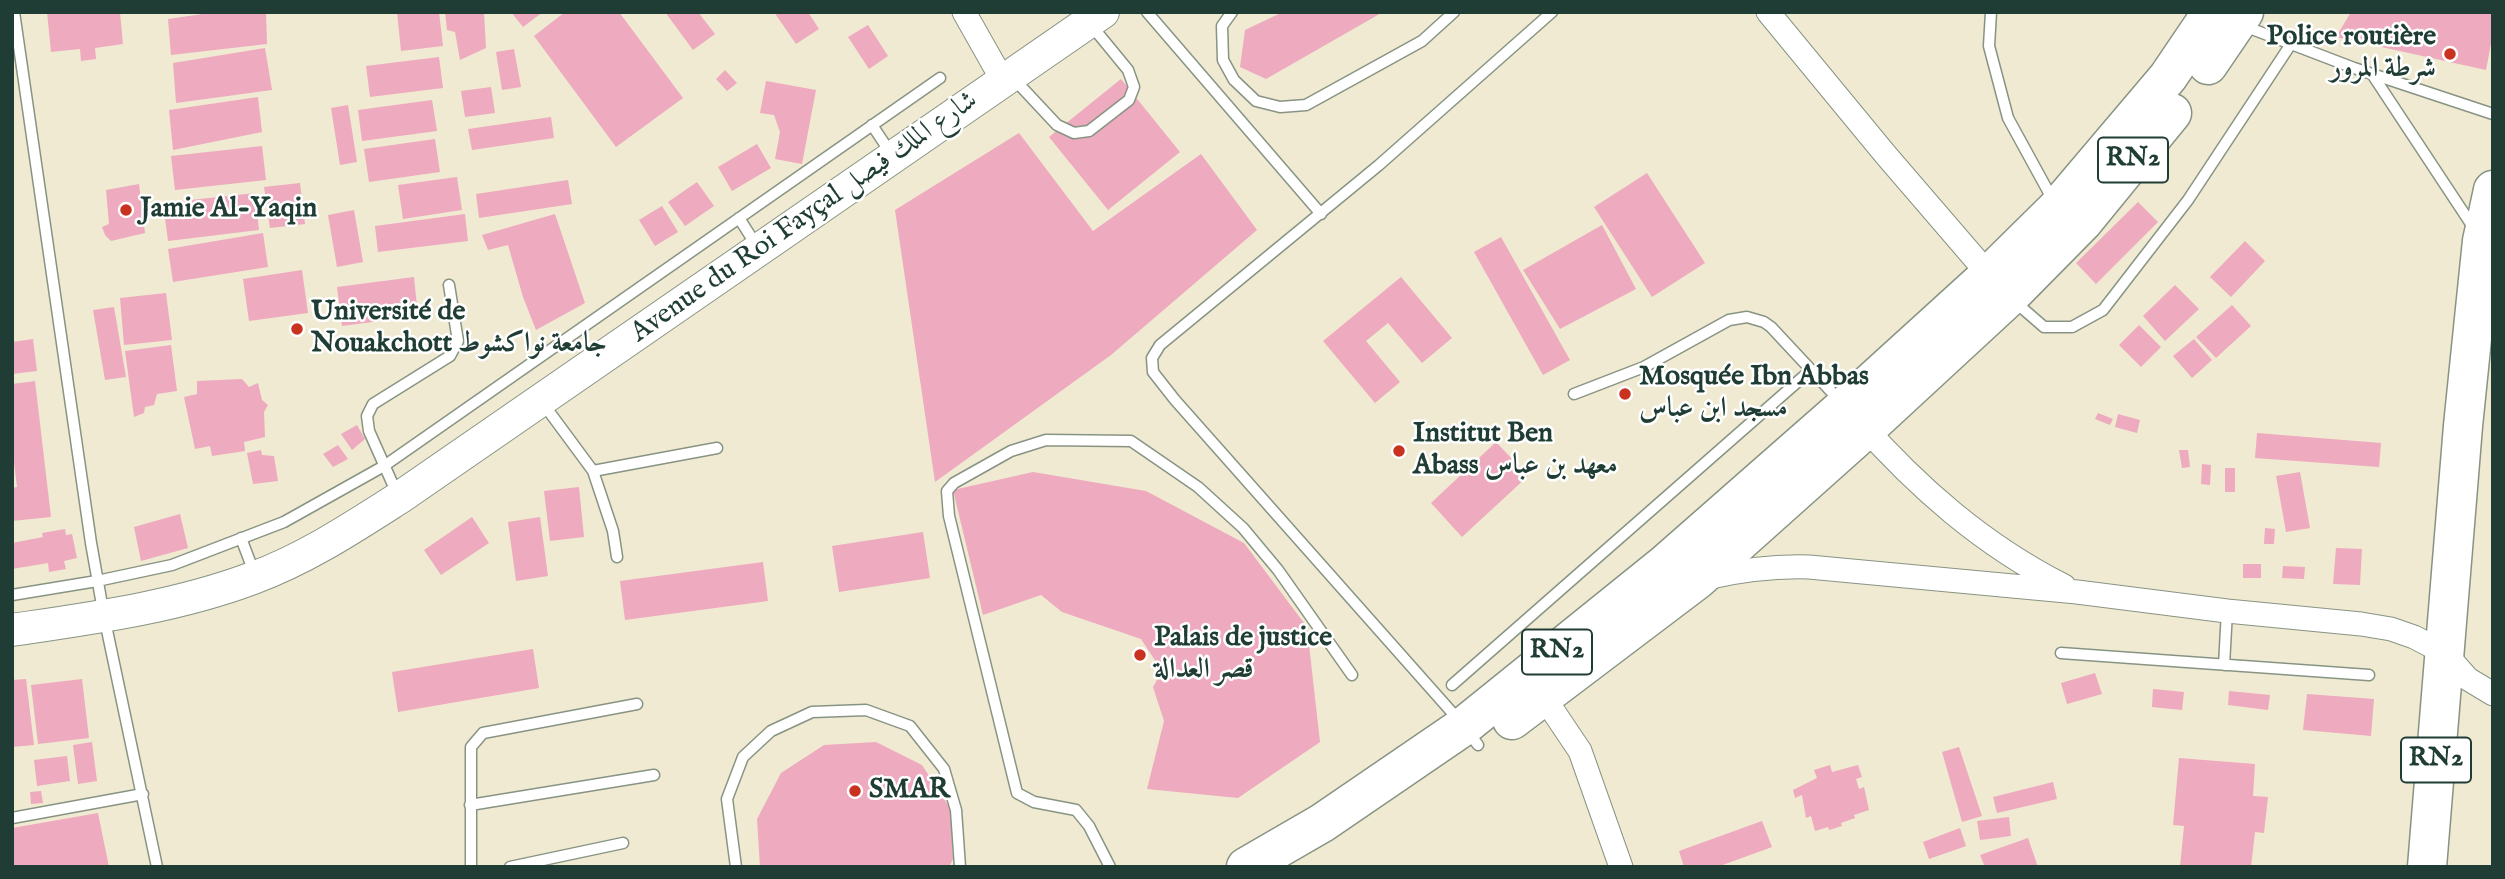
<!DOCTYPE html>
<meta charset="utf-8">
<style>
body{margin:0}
#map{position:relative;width:2505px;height:879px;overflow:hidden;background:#f0ead2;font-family:"IM FELL English",serif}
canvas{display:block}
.frame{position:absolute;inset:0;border:14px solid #1f3d34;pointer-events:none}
</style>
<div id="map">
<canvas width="2505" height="879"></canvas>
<div class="frame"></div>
</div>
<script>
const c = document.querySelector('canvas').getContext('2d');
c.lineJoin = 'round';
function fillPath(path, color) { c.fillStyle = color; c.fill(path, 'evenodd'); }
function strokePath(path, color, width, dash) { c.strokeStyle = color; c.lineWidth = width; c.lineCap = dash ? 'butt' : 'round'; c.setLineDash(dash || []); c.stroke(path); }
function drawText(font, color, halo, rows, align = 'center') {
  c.font = font + ' "IM FELL English",Amiri,serif'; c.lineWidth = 5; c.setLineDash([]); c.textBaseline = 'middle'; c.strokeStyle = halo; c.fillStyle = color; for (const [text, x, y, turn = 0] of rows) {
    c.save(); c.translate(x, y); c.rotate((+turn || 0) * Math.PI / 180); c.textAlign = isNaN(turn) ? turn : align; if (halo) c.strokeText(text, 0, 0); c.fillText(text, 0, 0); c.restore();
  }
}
fillPath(new Path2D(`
 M47 12H120L123 44 95 48 96 59 81 61 80 49 51 52Z
 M216 12H266L267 44 171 55 168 19Z
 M397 12H439L443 46 401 51Z
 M445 12H484L486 48 460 60 455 32 447 30Z
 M511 12H543L523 27Z
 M565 12H619L683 98 616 147 534 36Z
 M665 12H698L715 34 693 50Z
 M774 12H808L819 29 796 44Z
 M1283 12H1383L1266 79 1240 67 1245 30Z
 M2351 12H2493V33L2486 70 2336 37Z
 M868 25 888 56 869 69 848 37Z
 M265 48 272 90 176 103 173 63Z
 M514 49 521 87 502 90 496 52Z
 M439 57 443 88 370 97 366 66Z
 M725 70 737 83 727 91 716 79Z
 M1121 79 1180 152 1108 210 1049 137Z
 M766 81 816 90 802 164 775 159 780 132 774 115 760 113Z
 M491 87 495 113 465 117 461 91Z
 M258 97 262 132 173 150 169 110Z
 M432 100 437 131 362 141 358 110Z
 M348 105 357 162 340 165 331 108Z
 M551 117 554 138 472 150 468 129Z
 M1019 133 1093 231 1201 154 1257 230 1111 355 935 482 895 210Z
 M435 139 440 172 369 182 364 149Z
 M757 144 771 168 732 191 718 167Z
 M262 146 266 180 175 190 171 156Z
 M1647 173 1705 263 1652 297 1594 207Z
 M457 177 462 210 403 219 398 185Z
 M568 180 572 204 479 218 476 194Z
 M697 182 714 206 685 226 668 202Z
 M300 183 305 224 270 228 264 187Z
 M139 184 145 233 111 241 105 235 102 227 109 224 106 190Z
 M255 193 259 230 168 241 163 203Z
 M2138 202 2158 222 2096 284 2076 263Z
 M662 206 678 232 655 246 639 220Z
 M354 210 363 262 337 267 328 215Z
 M465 214 468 241 378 252 375 226Z
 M555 214 585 303 536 330 523 297 508 245 488 250 482 235Z
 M1602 225 1636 289 1560 329 1523 270Z
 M263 233 268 267 173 282 168 249Z
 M1501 237 1570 360 1543 375 1474 252Z
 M2245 241 2265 261 2231 297 2210 277Z
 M302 270 308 313 249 321 243 279Z
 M414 277 418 316 342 326 337 287Z
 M1401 277 1452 338 1422 363 1388 323 1366 341 1400 382 1375 403 1323 341Z
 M2175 285 2199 309 2165 341 2143 316Z
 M166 293 172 340 124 345 120 298Z
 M2232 305 2251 326 2216 358 2196 337Z
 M114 307 126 377 105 380 93 310Z
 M2139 325 2161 347 2141 367 2119 345Z
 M33 339 37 371 12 374V342Z
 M2194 339 2212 360 2192 378 2173 356Z
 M171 345 177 391 157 394 154 405 145 407 144 413 134 417 125 351Z
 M242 379 249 387 258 383 262 400 268 405 264 412 265 437 244 442 245 451 212 456 210 446 195 449 184 397 197 394V381Z
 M35 381 51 517 12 521V488L17 487 12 447V384Z
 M2098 413 2113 419 2110 425 2095 419Z
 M2118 414 2140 420 2137 433 2115 427Z
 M357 425 365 439 352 450 341 434Z
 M2257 433 2381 443 2379 467 2255 458Z
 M1496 442 1528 476 1462 537 1431 503Z
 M338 445 348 459 333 467 323 454Z
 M261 450 262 455 274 456 278 481 253 484 247 453Z
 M2179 450H2188L2190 467 2182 468Z
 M2202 464 2211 465 2210 485 2201 484Z
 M2225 468H2235V492H2225Z
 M1033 472 1146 491 1244 543 1307 627 1320 742 1238 798 1147 789 1164 721 1153 687 1162 671 1141 639 1062 612 1041 595 983 615 953 490Z
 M2300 472 2310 528 2286 532 2276 476Z
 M579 487 584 537 550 541 544 491Z
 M180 514 188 548 141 561 134 527Z
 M472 517 489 543 441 575 424 550Z
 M540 517 548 576 516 581 508 522Z
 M2265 528 2275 529 2274 544H2264Z
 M65 529 66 535 72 534 77 558 64 561 66 569 49 572 48 563 12 569V543L43 537 42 533Z
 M923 532 930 578 839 592 832 546Z
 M2336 548 2362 549 2360 585 2333 584Z
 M763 562 768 601 625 620 620 581Z
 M2243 564H2261V578H2243Z
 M2283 566 2305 567 2304 579 2282 578Z
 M533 649 539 688 398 712 392 672Z
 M2095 673 2102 694 2067 704 2061 683Z
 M26 679 34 745 12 747V680Z
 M82 679 89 738 38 744 31 685Z
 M2153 689 2184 692 2182 710 2152 707Z
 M2229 691 2270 695 2268 710 2228 705Z
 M2307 694 2374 699 2371 736 2303 730Z
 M92 742 97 781 78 784 73 745Z
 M876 742 922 765 950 808 953 859 949 867H760L757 819 781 773 824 745Z
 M1959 747 1982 816 1962 822 1942 752Z
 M67 756 70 781 37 786 34 760Z
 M2179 758 2255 764 2253 796 2268 797 2264 833 2255 832 2251 867H2180L2184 826 2173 825Z
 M1830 765 1832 772 1858 765 1862 777 1856 779 1859 789 1864 787 1869 810 1854 815 1855 818 1841 823 1842 826 1829 830 1828 827 1815 831 1811 816 1806 818 1802 795 1795 798 1793 790 1817 778 1814 770Z
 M2053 782 2057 799 1997 813 1993 797Z
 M41 791 43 803 31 804 30 792Z
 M98 813 109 867H12V828Z
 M2009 817 2011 836 1980 840 1977 821Z
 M1762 821 1772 847 1717 867H1684L1679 851Z
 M1960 828 1966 846 1929 859 1923 842Z
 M2028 838 2038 867H1985L1980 855Z`), '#eeaabe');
const lane = new Path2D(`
 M14 12 91 543 104 616 157 867
 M1147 12 1321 214
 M1232 12 1222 26 1223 60 1234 80 1256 101 1280 107 1306 105 1422 41 1454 12
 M1991 12 1989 46 2008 118 2054 202
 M2244 26 2354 68 2493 114
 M2372 74 2475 230
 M1013 78 1057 125 1074 133 1089 131 1129 100 1134 87 1128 70 1091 25
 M872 125 892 155
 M739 218 758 248
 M2014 301 2044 327H2072L2103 310 2188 200 2291 44
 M1574 394 1644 367 1729 320 1747 317 1764 322 1771 327 1841 402
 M542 402 593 471 613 531 617 557
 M593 471 717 448
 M398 496 369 431 367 416 373 404 450 356 458 341 449 285
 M241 538 255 575
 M12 595 97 581 172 565 284 522 384 466 940 78
 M2061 653 2369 675
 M2224 665 2227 611
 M1452 685 1811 370
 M1478 745 1464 726 1175 400 1153 372 1152 358 1160 345 1379 165 1552 12
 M470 805 654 775
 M12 818 143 794
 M471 867V747L483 733 637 704
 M510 867 623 843
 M736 867 727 799 743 757 771 731 812 712 866 710 910 726 944 769 956 810 960 867
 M1110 867 1089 826 1076 810 1034 802 1017 793 949 516 947 491 954 483 1011 451 1046 440 1131 441 1198 487 1243 528 1278 570 1352 675`);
const street = new Path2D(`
 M964 12 1003 81
 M1768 12 1885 154 1996 283
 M1858 420C1918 488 1983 545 2064 586
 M1706 578C1741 570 1773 566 1809 567L2077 592 2227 611 2361 624 2391 629 2414 637 2445 653 2468 679 2493 694
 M1537 687 1580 751 1621 867`);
const secondary = new Path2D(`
 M12 630C93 618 176 607 253 578 305 559 352 528 399 498L1103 12`);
const highway = new Path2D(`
 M2208 65 2244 12
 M1512 720 1697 580 1866 429 2009 297 2083 222 2172 113
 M1246 867 1322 823 1464 726 1665 564 1845 406 1988 276 2057 208 2168 77 2212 12
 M2427 867 2463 426 2482 241 2493 190`);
strokePath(lane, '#889483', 13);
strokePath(street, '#889483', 25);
strokePath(secondary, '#889483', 34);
strokePath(highway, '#889483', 41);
strokePath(lane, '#fff', 10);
strokePath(street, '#fff', 23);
strokePath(secondary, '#fff', 32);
strokePath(highway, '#fff', 38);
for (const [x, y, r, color] of [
 [2450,54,7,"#c8321e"],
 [126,210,7,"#c8321e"],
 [297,329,7,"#c8321e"],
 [1625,394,7,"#c8321e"],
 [1399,451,7,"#c8321e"],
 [1140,655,7,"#c8321e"],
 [855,791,7,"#c8321e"]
]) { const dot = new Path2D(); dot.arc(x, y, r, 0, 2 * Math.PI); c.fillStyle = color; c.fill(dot); strokePath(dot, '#fff', 2.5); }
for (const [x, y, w] of [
 [2133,160,70],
 [1557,652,70],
 [2436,760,70]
]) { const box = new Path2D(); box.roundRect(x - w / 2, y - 22.5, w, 45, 5); c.fillStyle = '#fff'; c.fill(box); strokePath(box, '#1f3d34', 2); }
drawText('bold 26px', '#1f3d34', null, [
 ["RN2",2133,160],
 ["RN2",1557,652],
 ["RN2",2436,760]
]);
drawText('bold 28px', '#1f3d34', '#fff', [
 ["Police routière",2436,38,"right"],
 ["شرطة المرور",2436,70,"right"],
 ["Jamie Al-Yaqin",140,210],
 ["Université de",311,313],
 ["Nouakchott جامعة نواكشوط",311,345],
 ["Mosquée Ibn Abbas",1639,378],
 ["مسجد ابن عباس",1639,410],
 ["Institut Ben",1413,435],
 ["Abass معهد بن عباس",1413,467],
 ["Palais de justice",1154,639],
 ["قصر العدالة",1154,671],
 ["SMAR",869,791]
], 'left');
drawText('28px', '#1f3d34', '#fff', [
 ["Avenue du Roi Fayçal شارع الملك فيصل",805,218,-35]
]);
</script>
